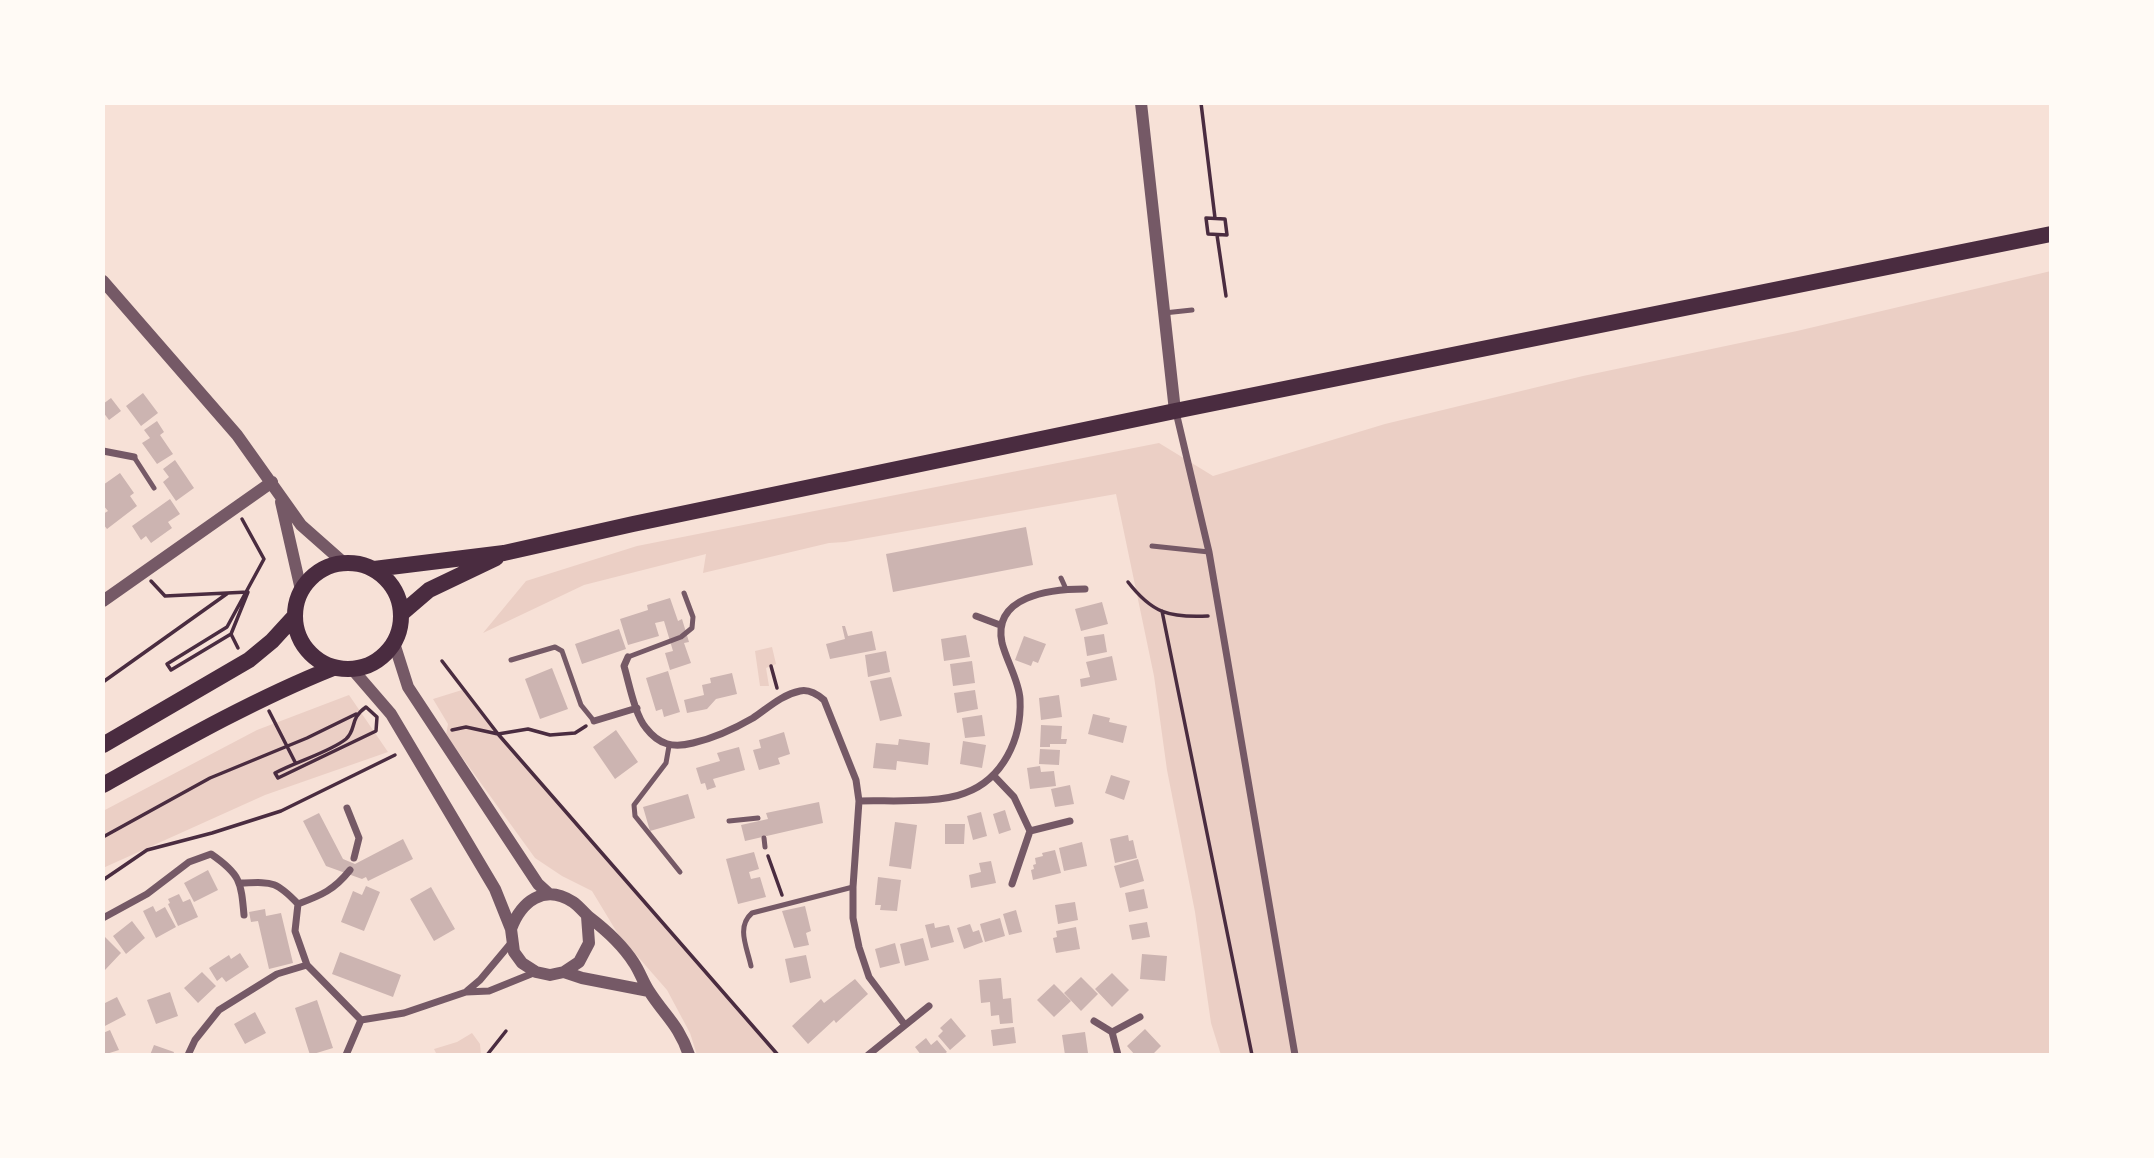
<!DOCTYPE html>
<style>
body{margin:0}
#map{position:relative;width:2154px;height:1158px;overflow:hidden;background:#f7e1d7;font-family:"Roboto Condensed",sans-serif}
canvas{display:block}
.frame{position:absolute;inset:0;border:105px solid #fffaf5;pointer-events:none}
</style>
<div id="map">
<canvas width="2154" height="1158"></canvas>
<div class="frame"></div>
</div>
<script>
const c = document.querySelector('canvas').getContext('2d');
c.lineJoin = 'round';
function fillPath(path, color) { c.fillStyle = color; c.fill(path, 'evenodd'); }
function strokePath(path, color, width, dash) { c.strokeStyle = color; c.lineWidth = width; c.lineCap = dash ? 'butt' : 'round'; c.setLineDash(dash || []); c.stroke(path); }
fillPath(new Path2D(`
 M2051 271V1055H1221L1211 1023 1195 912 1167 770 1154 676 1116 494 845 542 829 543 703 573 706 554 584 585 483 633 526 581 637 546 1159 443 1213 476 1385 424 1583 376 1797 331Z
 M772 647 776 664 766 668 769 686H760L755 651Z
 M462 690 505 742 778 1055H697L690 1033 667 990 618 934 592 891 562 876 535 858 446 735 448 724 433 699Z
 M349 695 388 752 265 795 103 868V811L257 730Z
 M472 1033 480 1044 481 1055H437L434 1049 457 1042Z`), '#ebcfc5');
fillPath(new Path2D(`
 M143 393 158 413 141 426 126 406Z
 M111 398 121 411 109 420 103 412V404Z
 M157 421 164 432 160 435 173 454 157 464 142 443 150 438 144 430Z
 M175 460 194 488 176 501 163 482 169 477 163 469Z
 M120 473 134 493 130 496 137 506 107 529 103 524V514L108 511 103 505V485Z
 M170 499 180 514 168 522 172 528 151 543 146 536 141 540 132 526Z
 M1026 527 1033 565 893 592 886 554Z
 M670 598 678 621 682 619 689 642 684 643 691 663 670 670 665 653 673 651 664 621 655 623 659 636 628 645 620 619 648 610 647 605Z
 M1102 602 1108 624 1081 631 1075 609Z
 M842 626H845L848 636 872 631 876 650 830 659 826 644 845 639Z
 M619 629 626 649 582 664 575 644Z
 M1104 634 1107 652 1087 656 1084 637Z
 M966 635 970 657 944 661 941 639Z
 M1024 636 1046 644 1038 663 1033 661 1031 666 1015 660Z
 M886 651 890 672 868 677 865 655Z
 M1112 656 1117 680 1081 687 1080 679 1090 677 1086 662Z
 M972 661 975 683 953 686 950 664Z
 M552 668 568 709 540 719 525 679Z
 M668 671 680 712 664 717 662 709 656 711 646 678Z
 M732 673 737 694 716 699 707 709 687 713 684 700 704 695 702 685 711 683 710 678Z
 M891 677 902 716 880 721 870 681Z
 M975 690 978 709 957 713 954 693Z
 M1059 695 1062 717 1041 720 1039 698Z
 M1093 714 1110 718 1109 722 1127 726 1123 743 1088 734Z
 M982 715 985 736 965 738 962 718Z
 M1041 725 1062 726 1061 739H1067L1066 744H1050V747H1040Z
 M616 730 638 762 615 779 593 747Z
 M784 732 790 754 778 758 780 764 759 770 753 750 761 748 759 740Z
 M899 739 930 743 928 765 897 761 896 770 873 768 876 743 898 745Z
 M963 741 986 745 982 768 960 764Z
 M739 747 745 770 713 779 716 787 707 790 705 783 701 784 696 768 720 761 717 753Z
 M1040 749 1060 750 1059 765 1039 764Z
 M1040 766 1041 772 1054 771 1056 786 1030 789 1027 768Z
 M1111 775 1130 781 1124 800 1105 793Z
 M1070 785 1074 804 1055 807 1051 789Z
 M688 794 695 818 650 831 643 807Z
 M819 802 823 823 745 841 741 825 768 819 766 813Z
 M1005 810 1011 830 999 834 993 814Z
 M981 812 987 836 973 840 967 816Z
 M319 813 343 859 355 864 403 839 413 859 368 881 366 877 362 879 326 866 303 821Z
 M895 822 917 825 911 869 889 866Z
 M945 824H965L964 844H945Z
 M1128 835 1129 841 1133 840 1137 858 1115 863 1110 839Z
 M1082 842 1087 866 1064 871 1059 848Z
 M1055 850 1061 873 1033 880 1031 870 1034 869 1033 865 1036 864 1035 858 1043 856 1042 853Z
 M754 852 759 869 749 872 751 879 760 877 766 897 738 904 726 859Z
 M1138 859 1144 881 1120 888 1114 866Z
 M991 861 996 883 971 888 969 875 981 872 979 863Z
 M208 870 218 890 194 902 184 883Z
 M878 877 901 880 897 911 880 910 881 905H875Z
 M366 886 380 892 364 931 341 922 353 891 362 895Z
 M431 887 455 929 434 941 410 899Z
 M1144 889 1148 908 1129 912 1125 893Z
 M179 894 183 902 190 899 198 917 178 926 168 904 170 903 168 899Z
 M1075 902 1078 920 1058 924 1055 905Z
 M153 906 156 912 165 907 176 927 156 938 143 911Z
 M805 906 811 931 806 933 809 945 794 948 782 911Z
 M265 909 266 916 281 913 293 963 269 969 258 921 251 922 249 912Z
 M1016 910 1022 932 1009 935 1003 914Z
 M1000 918 1005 936 985 942 980 924Z
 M132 921 145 938 126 954 113 936Z
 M1147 922 1150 937 1132 940 1129 925Z
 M934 923 935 928 949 925 954 942 931 948 925 925Z
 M970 924 973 932 979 930 983 942 964 949 957 928Z
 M1076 927 1080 949 1056 953 1053 938 1057 937 1056 931Z
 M105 937 121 953 105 970 103 938Z
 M923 938 929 960 905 966 900 944Z
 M895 943 900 963 880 968 875 949Z
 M340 952 401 975 393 997 332 974Z
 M240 953 249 967 226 982 222 977 217 981 209 968 229 955 231 959Z
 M1142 954 1167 956 1165 981 1140 979Z
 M806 955 811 978 790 983 785 959Z
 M202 972 216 986 198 1003 184 988Z
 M1112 973 1129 990 1112 1007 1095 989Z
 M1081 977 1098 994 1081 1011 1064 993Z
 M1001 978 1003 999 1011 998 1013 1023 1000 1024 999 1015 991 1016 990 1002 981 1003 979 980Z
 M855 979 868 994 836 1023 834 1020 808 1044 792 1026 821 999 824 1003Z
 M1054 984 1071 1001 1054 1017 1037 1000Z
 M170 992 178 1016 156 1024 147 1000Z
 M117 997 126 1015 103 1027V1004Z
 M317 1000 333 1048 310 1055 295 1008Z
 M255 1012 266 1033 245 1044 234 1024Z
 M951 1018 966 1036 950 1050 938 1036 943 1031 940 1028Z
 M1014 1027 1016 1043 993 1046 991 1030Z
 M1145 1029 1161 1046 1152 1055H1135L1127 1046Z
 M110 1030 119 1050 103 1055V1033Z
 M1085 1032 1088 1053 1065 1055 1062 1035Z
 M926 1038 931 1045 937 1040 947 1052 943 1055H921L915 1047Z
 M154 1045 174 1052 173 1055H150Z`), '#ccb4b1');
strokePath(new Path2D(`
 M1201 103 1215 218
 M1206 218 1225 219 1227 235 1208 234Z
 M1217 235 1226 296
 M242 519 264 559 227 627 167 664 171 670 231 634 248 592
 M151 581 165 596 248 592
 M1128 582C1152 613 1169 618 1208 616
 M1162 611 1252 1055
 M231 634 238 648
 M442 661 498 734 778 1055
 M771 666 777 688
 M103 682 228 593
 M366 707 377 717 376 731 278 778 275 773C295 762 330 752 346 739 357 729 349 719 366 707Z
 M269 711 295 762
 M452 730 466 727 498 734 528 729 550 735 575 733 586 726
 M103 837 210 778 307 738 356 714
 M768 856 782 895
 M103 880 147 850 212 833 281 811 395 755
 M487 1055 506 1031`), '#4a2c40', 3.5);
strokePath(new Path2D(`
 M1164 313 1192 310
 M134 457 154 488
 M1152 546 1209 552
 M1061 578 1066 589
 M628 657 681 637 692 628 693 617 684 593
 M511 660 555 647 562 651 581 705 594 721
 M669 746 666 763 634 805 635 816 680 872
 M729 821 758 818
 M764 838 765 847
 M751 966C747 947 736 927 752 913L853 887`), '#755966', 5);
strokePath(new Path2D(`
 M1176 412 1209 552 1295 1055
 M103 451 134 457
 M976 616 1000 625
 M628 657 624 666C629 683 635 715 646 728 659 745 673 748 693 743 715 738 734 729 753 718 768 708 781 695 800 691 809 689 817 694 824 700L856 780 859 801 853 887V918L859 947 869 977 905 1025
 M594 721 637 708
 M994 776 1014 797 1030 831 1012 884
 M859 801C889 800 938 804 965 793 1003 779 1022 739 1020 699 1019 681 1007 662 1002 643 992 596 1050 589 1085 589
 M347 808 359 838 354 858
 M1030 831 1070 821
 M241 883C273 882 276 881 298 904
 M298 904 295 931 307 965 361 1020
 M298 904C322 895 334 890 350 870
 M103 918 147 894 189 862 211 854C240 874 241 881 244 915
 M467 991 480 980 511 943
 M361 1020 404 1013 466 992 489 991 536 972
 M1094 1021 1112 1032 1118 1055
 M1112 1032 1140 1017
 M188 1055 195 1040 219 1010 277 974 307 965
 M346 1055 361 1020
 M868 1055 929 1006`), '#755966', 7);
strokePath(new Path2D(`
 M1141 103 1175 411
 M103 281 237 435 301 525 344 563
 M281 502 301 590
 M103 601 272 482
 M394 643 408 687 538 884 549 894
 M353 670 391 714 495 889 511 929 514 952 522 963 536 972 550 975 564 972 579 962 589 943 587 916
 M511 929C521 902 544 883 573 902 579 906 583 912 589 917 606 930 622 944 634 963 640 972 643 982 649 991 665 1016 679 1025 689 1055
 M564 972 582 978 649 991`), '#755966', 12);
strokePath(new Path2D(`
 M295 616a53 53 0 1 1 106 0a53 53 0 1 1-106 0Z
 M374 569 504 553 633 524 1175 411 2051 234
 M401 614 429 590 496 558
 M103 745 249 660 272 641 294 617
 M103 785C178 743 253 700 333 668`), '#4a2c40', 16);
</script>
